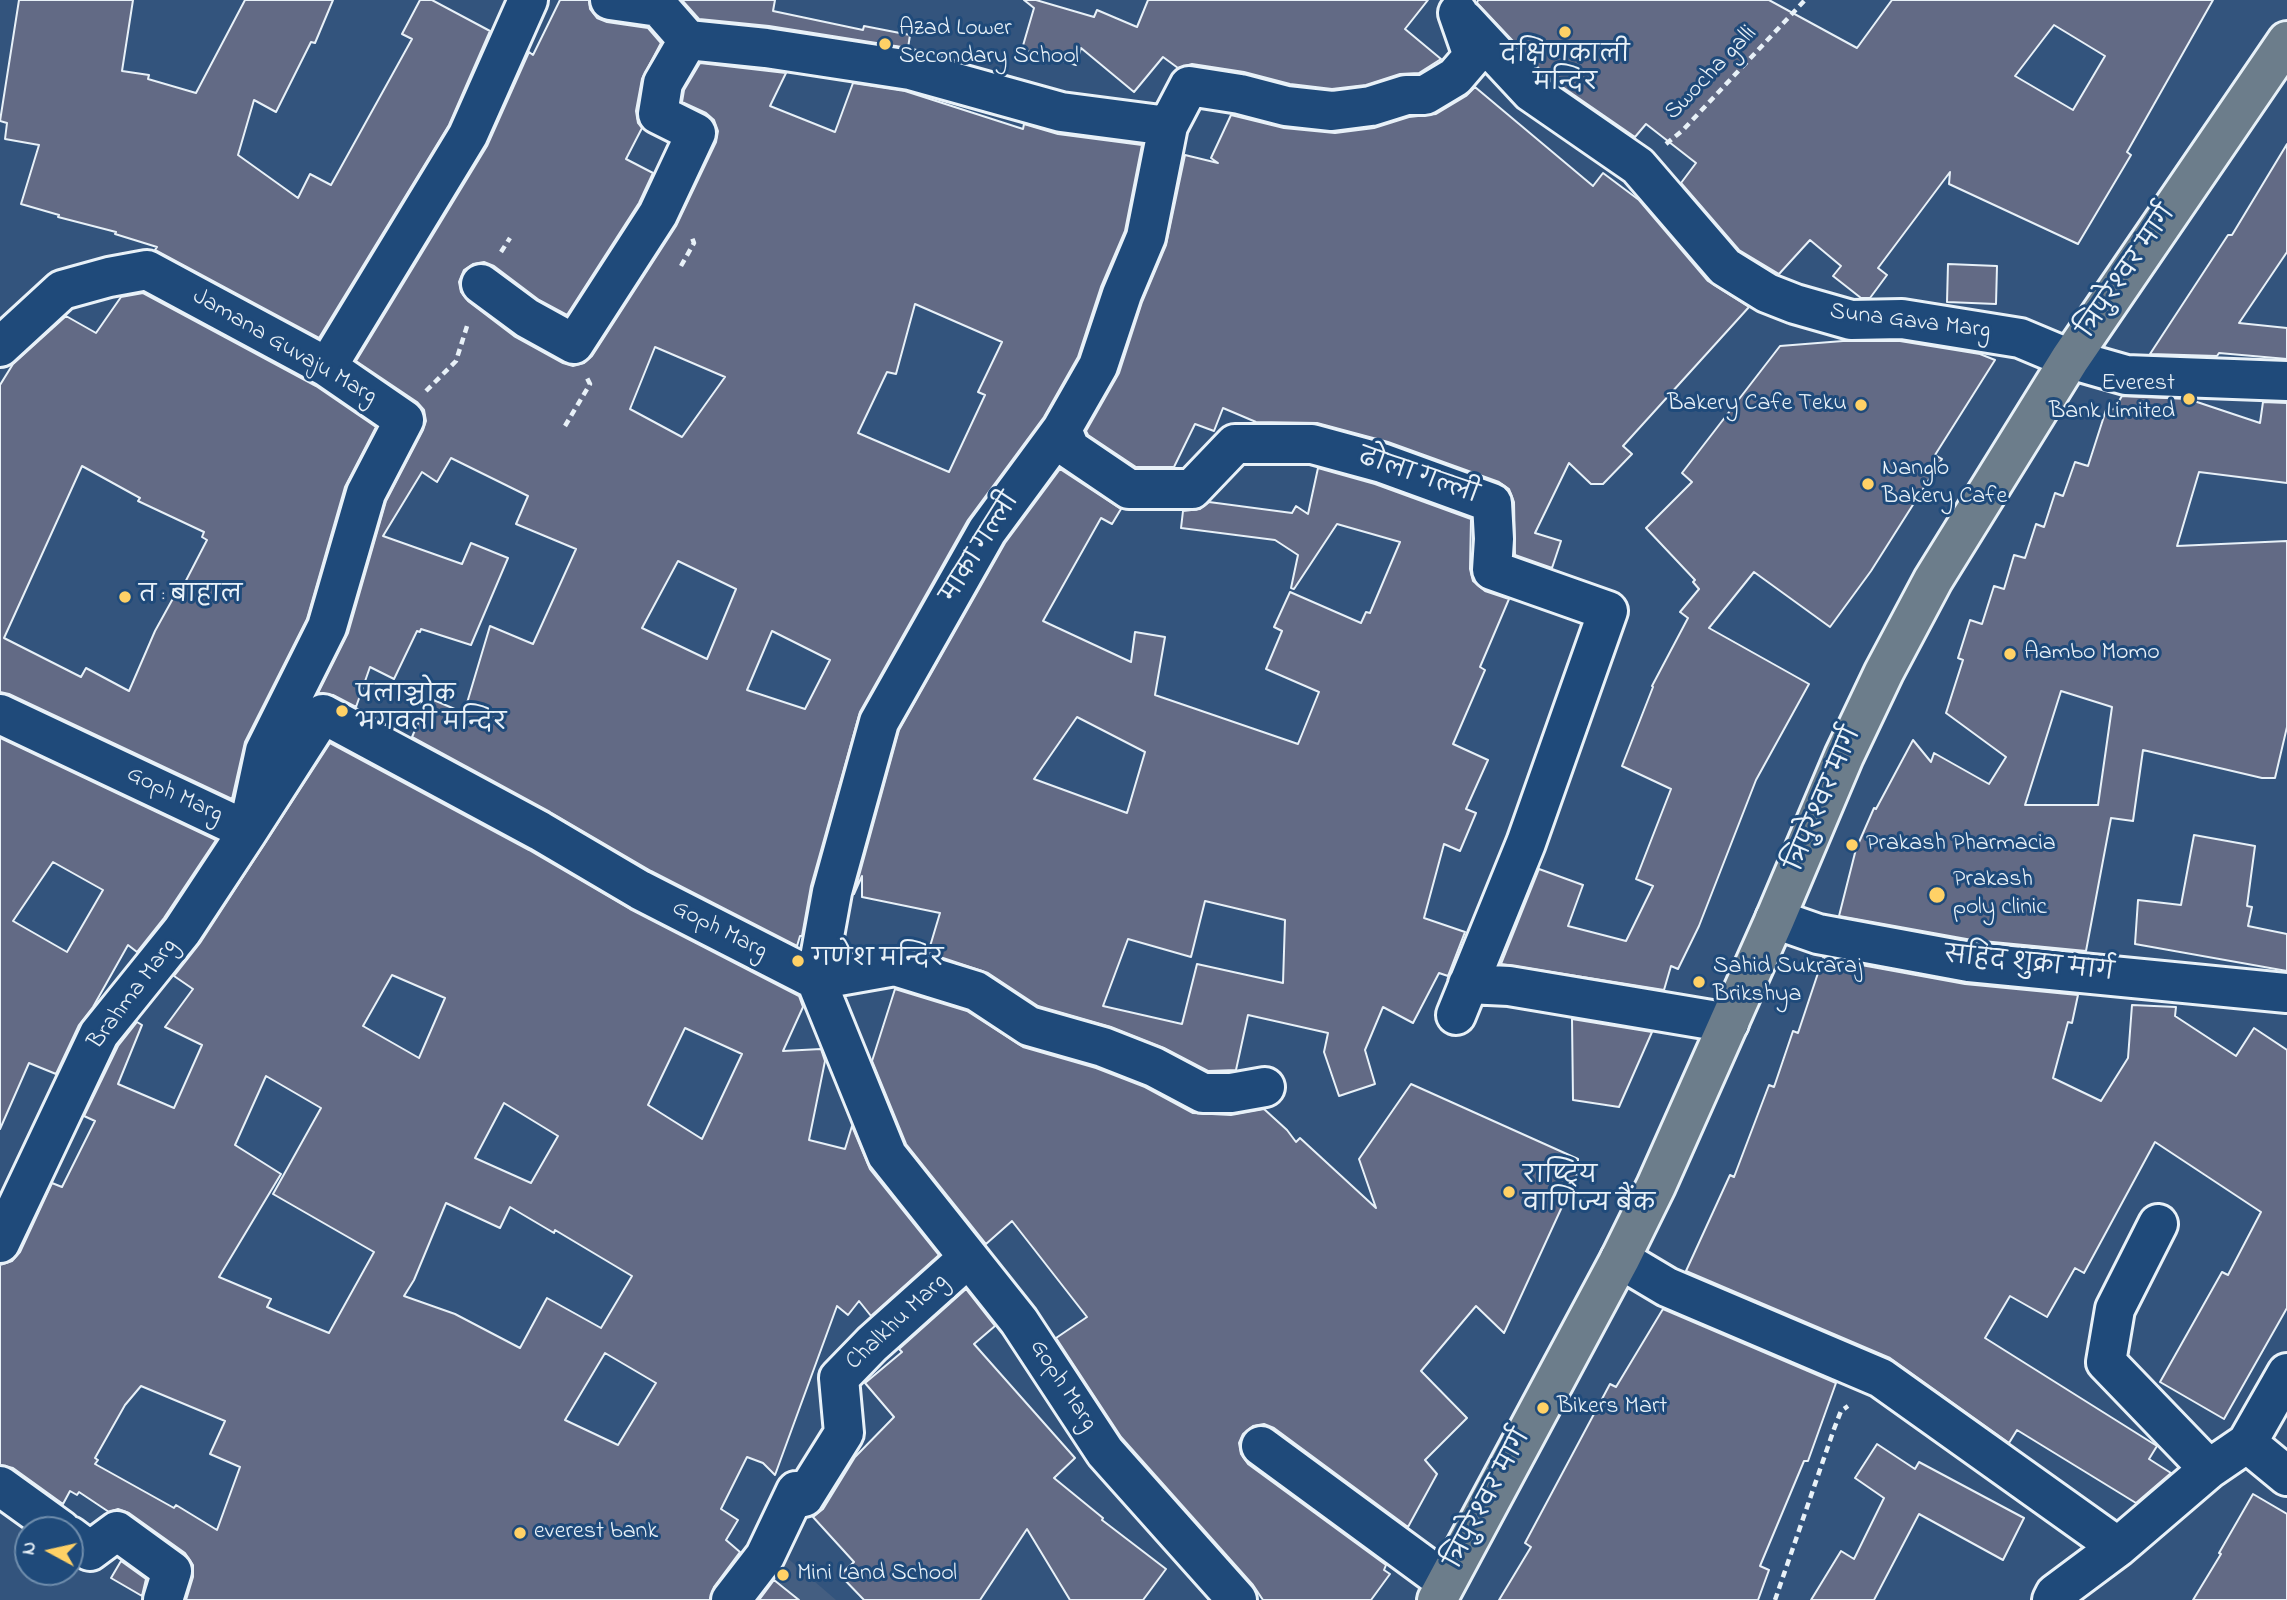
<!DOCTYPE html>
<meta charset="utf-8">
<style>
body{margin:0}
#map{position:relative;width:2287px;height:1600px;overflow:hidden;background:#33547d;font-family:"Indie Flower",sans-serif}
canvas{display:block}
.north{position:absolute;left:14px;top:1516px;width:70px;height:70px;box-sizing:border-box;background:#1f4a7a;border:2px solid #6f8dac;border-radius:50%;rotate:278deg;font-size:19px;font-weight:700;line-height:28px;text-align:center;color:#e8f1f8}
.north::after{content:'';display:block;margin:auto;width:24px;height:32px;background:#ffd166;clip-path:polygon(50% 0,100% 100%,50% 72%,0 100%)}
</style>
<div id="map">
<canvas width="2287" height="1600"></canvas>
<div class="north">N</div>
</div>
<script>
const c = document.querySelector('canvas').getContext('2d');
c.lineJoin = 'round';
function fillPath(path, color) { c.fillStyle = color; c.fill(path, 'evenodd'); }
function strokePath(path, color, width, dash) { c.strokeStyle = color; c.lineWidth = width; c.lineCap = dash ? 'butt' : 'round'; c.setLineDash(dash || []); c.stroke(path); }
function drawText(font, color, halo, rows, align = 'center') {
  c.font = font + ' "Indie Flower","Playpen Sans Deva",sans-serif'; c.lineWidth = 6; c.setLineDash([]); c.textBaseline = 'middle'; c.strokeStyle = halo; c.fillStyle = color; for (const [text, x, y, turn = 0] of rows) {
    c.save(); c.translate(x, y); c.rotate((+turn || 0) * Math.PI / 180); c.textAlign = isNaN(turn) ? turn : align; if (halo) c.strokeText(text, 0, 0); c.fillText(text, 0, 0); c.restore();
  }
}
fillPath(new Path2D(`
 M778 1550 836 1600H738Z`), '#445e81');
const building = new Path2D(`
 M19 0H133L122 71 149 75 148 79 196 93 245 0H333L315 43 311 42 276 112 254 100 238 155 298 198 310 174 331 185 412 39 402 34 420 0H432L490 31 449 125 319 338 155 250 157 247 115 234 116 232 58 217 59 215 21 204 39 145 5 139 7 123 0 121Z
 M560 0H589L590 9 597 18 607 22 648 28 661 43 642 79 636 111 638 123 642 128 626 159 653 173 639 203 567 315 539 300 494 266 484 262 473 264 464 270 459 282 461 292 468 301 514 336 563 363 573 366 584 363 592 356 676 226 716 142 718 131 714 120 706 113 682 102 684 90 700 63 786 73 770 106 835 132 853 83 905 91 1023 129 1024 124 1058 134 1142 145 1125 231 1101 287 1078 357 1044 417 968 520 860 712 811 886 802 936H800L797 946 651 871 550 812 412 737 429 698 464 713 490 626 533 644 576 549 516 524 528 496 451 458 437 482 422 472 383 536 462 564 471 543 508 558 471 645 421 629 420 632 417 631 394 679 370 667 356 707 333 695 318 693 348 633 386 501 423 430 426 421 424 410 417 402 356 361 487 146 529 52 533 55ZM915 304 1002 342 978 392 985 395 949 472 858 433 887 372 896 374ZM655 347 725 377 682 437 630 409ZM678 561 736 589 707 659 642 628ZM772 631 830 660 805 709 747 690Z
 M682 0H775L773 11 863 30 864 26 910 35 908 48 769 26 699 19Z
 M1024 0H1036L1094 17 1097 10 1137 27 1148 0H1428L1405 29 1441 59 1419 73 1400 74 1366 85 1332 89 1290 84 1244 72 1192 64 1178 68 1163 57 1134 92 1081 48 1076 65 1022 49 1034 8Z
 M1478 0H1769L1857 48 1892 0H2213L2127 152 2131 155 2078 244 1949 184 1950 172 1878 268 1887 275 1870 298H1861L1833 276 1841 266 1810 240 1779 274 1739 250 1681 183 1696 163 1646 124 1635 137 1545 75 1477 3ZM2054 25 2105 56 2073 110 2015 76Z
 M1475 87 1593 186 1603 173 1639 200 1708 281 1749 307 1623 446 1632 454 1603 484H1591L1569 463 1535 533 1561 541 1552 568 1515 555 1514 502 1509 489 1499 482 1388 442 1317 423 1256 422 1223 408 1214 431 1195 424 1174 467H1136L1088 435 1086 431 1119 373 1142 302 1166 245 1185 155 1218 163 1211 158 1231 115 1284 128 1335 133 1374 128 1409 117 1436 114 1466 96Z
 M2287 144V252L2239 323 2287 328V359L2219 353 2217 356 2150 354 2228 235H2232Z
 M1948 264 1997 266 1996 304 1947 302Z
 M143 293 316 386 376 427 345 487 307 619 245 742 232 799 9 694 0 692V385L13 364 66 316 96 333 121 297ZM82 466 140 498 138 501 204 532 202 537 207 540 179 594 176 593 155 631 129 691 86 668 81 677 4 638Z
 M1843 341H1900L1980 354 1995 360 1935 455 1942 459 1871 571 1830 627 1754 572 1709 628 1809 684 1756 780 1699 926 1678 969 1671 966 1664 990 1501 964 1539 869 1583 885 1568 926 1626 941 1653 886 1636 879 1671 789 1622 766 1653 687 1652 686 1688 618 1680 612 1699 589 1693 582 1695 580 1646 528 1692 482 1682 473 1780 346Z
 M2122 396 2188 399 2260 423 2263 402 2287 403V483L2199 472 2177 546 2287 541V727L2275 778H2262L2143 750 2133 821 2111 818 2086 951 1972 940 1839 916 1856 849 1874 808 1876 809 1913 740 1931 762 1934 753 1989 784 2006 757 1946 713 1963 660 1958 658 1970 620 1982 624 1994 586 2004 589 2014 555 2025 558 2036 524 2044 527 2055 493 2063 496 2075 462 2088 466 2106 410 2114 409ZM2061 691 2112 707 2098 805H2025Z
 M1318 468 1375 484 1471 519 1470 569 1473 581 1485 591 1509 599 1480 667 1485 670 1453 744 1488 760 1466 809 1476 813 1460 851 1444 844 1424 918 1465 932 1448 976 1439 973 1413 1023 1383 1007 1365 1050 1375 1084 1339 1096 1324 1052 1328 1033 1248 1015 1236 1070 1208 1071 1164 1048 1111 1027 1038 1006 988 973 928 953 940 913 862 897V876L854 894 899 730 1005 543 1060 469 1121 509 1112 524 1101 518 1043 621 1131 662 1135 632 1165 637 1155 695 1298 744 1319 692 1266 669 1282 631 1274 627 1290 592 1361 623 1366 612 1370 613 1400 542 1337 524 1294 589 1291 588 1298 555 1275 540 1181 528 1183 511 1200 509 1209 502 1292 513 1296 506 1308 514ZM1077 717 1145 752 1127 813 1034 779ZM1205 901 1285 920 1283 983 1197 964 1182 1024 1103 1006 1128 939 1191 957Z
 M0 738 216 840 164 918 137 952 128 945 93 1007 79 1025 56 1074 29 1063 0 1129ZM53 862 103 890 67 952 13 921Z
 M330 743 529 850 630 909 799 996 803 1007 783 1051 821 1049 825 1061 809 1140 845 1149 852 1126 870 1169 939 1255 871 1316 859 1301 848 1315 837 1306 775 1475 763 1463 747 1457 721 1509 738 1520 726 1540 740 1552 714 1587 710 1600H186L193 1577V1565L185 1553 129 1513 118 1509 109 1512 79 1492 77 1495 70 1491 63 1504 13 1468 0 1465V1265L12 1261 20 1252 52 1183 62 1187 95 1121 84 1116 118 1046 137 1022 142 1025 118 1084 174 1108 202 1045 165 1027 193 989 174 976 200 943ZM392 975 445 998 419 1058 363 1026ZM685 1028 742 1054 702 1139 648 1105ZM266 1076 321 1108 273 1194 374 1252 329 1333 276 1311 267 1307 271 1299 219 1277 281 1174 235 1145ZM504 1103 558 1136 531 1183 475 1158ZM446 1203 500 1228 510 1207 554 1233 555 1230 632 1276 601 1328 547 1298 520 1348 455 1314 404 1296 414 1280ZM605 1353 656 1383 618 1445 565 1420ZM141 1386 225 1421 210 1454 240 1467 217 1530 176 1505 174 1508 95 1464 98 1460 95 1458 125 1405Z
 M2194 835 2255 846 2247 906 2252 907 2248 926 2287 934V971L2135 944 2138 900 2181 905Z
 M1823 958 1965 984 2078 995 2072 1023 2068 1022 2053 1078 2101 1101 2128 1058 2132 1005 2176 1007 2175 1016 2236 1056 2254 1028 2287 1050V1308L2224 1419 2160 1382 2222 1272 2228 1275 2261 1212 2155 1142 2084 1273 2075 1268 2047 1317 2010 1296 1985 1338 2157 1446 2149 1459 2171 1473 2136 1503 2017 1430 2009 1443 1890 1358 1686 1271 1730 1175 1734 1177 1769 1085 1774 1087 1793 1031 1798 1033Z
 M895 989 967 1011 1023 1047 1096 1068 1145 1087 1193 1113 1231 1115 1264 1109 1287 1130 1296 1142 1300 1138 1376 1208 1359 1159 1411 1084 1578 1159V1172L1504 1333 1476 1306 1421 1371 1467 1418 1425 1460 1437 1474 1408 1527 1274 1428 1264 1424 1253 1426 1243 1434 1239 1443 1241 1454 1248 1464 1386 1565 1384 1570 1390 1574 1371 1600H1263L1253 1585 1121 1437 1056 1338 1087 1317 1012 1221 986 1244 906 1144 872 1061Z
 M1572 1019 1652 1032 1619 1107 1573 1100Z
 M966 1289 995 1326 974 1344 1075 1458 1054 1478 1103 1518 1102 1520 1166 1569 1143 1600H1070L1027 1529 980 1600H864L840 1575 854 1562 813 1517 823 1509 855 1457 894 1417 865 1383 902 1352 899 1349Z
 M1663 1309 1836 1383 1808 1461H1804L1760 1566 1769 1570 1758 1600H1499L1531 1547 1525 1543 1610 1384 1616 1387Z
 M1877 1444 1915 1469 1919 1462 2024 1518 2003 1560 1919 1514 1874 1600H1811L1841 1551 1854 1559 1884 1498 1855 1478Z
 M2253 1494 2287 1514V1600H2193L2221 1554 2219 1553Z
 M121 1561 146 1579 142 1596 111 1578Z
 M774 1580 799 1600H759Z`);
fillPath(building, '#626a85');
strokePath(building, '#e8f1f8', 2);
const minor = new Path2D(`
 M610 0 659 7 688 40 766 48 910 70 1061 112 1168 126 1189 86 1240 94 1286 106 1332 111 1371 106 1406 95H1425L1455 77 1473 56 1458 13
 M1464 20 1531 92 1638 166 1725 267 1767 293 1795 304 1851 320 1902 319 2020 338 2070 359 2126 375 2287 381
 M481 284 527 318 574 344 658 214 696 133 658 114 663 83 688 40
 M0 347 62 290 109 277 147 270 327 367 404 420 366 493 327 627 265 751 248 831 182 931 99 1034 0 1243
 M327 367 468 135 528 0
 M1062 429 1070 449 1129 489H1192L1235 444H1312L1382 463 1492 503 1494 539 1492 570 1608 611 1526 843 1456 1015
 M0 714 248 831 323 714 540 831 640 890 816 980 887 1155 1019 1321 1105 1452 1237 1600
 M1775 919 1818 934 1969 962 2287 993
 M816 980 832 892 879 722 987 531 1062 429 1098 366 1122 294 1146 237 1168 126
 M816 980 895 966 976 991 1029 1026 1103 1047 1154 1067 1203 1093H1231L1265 1087
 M1468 984 1509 986 1729 1023
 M2158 1224 2115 1309 2106 1362 2209 1469
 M1620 1259 1667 1287 1881 1378 2118 1547
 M2247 1443 2287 1476
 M1261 1446 1446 1582
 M0 1486 61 1530
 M70 1536 90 1551 117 1531 172 1571 163 1600
 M731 1600 765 1556 796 1491 804 1497 844 1433 839 1378 872 1344 968 1258
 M2052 1600 2055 1594 2118 1547 2209 1469 2247 1443 2287 1373`);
const highway = new Path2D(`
 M1437 1600 1620 1259 1656 1186 1775 919 1844 756 1884 672 1933 580 2070 359 2287 41`);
strokePath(minor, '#e8f1f8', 44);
strokePath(highway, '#e8f1f8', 44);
strokePath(new Path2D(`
 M1666 144 1683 130 1805 0
 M501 252 510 238
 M681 266 694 243 691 235
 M426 391 456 361 468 323
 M565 426 590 384 587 378
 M1775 1600 1834 1429 1841 1411 1848 1406`), '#e8f1f8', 4.5, [7, 5]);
strokePath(minor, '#1f4a7a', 38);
strokePath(highway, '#6c7d8b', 38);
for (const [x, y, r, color] of [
 [1565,32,7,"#ffd166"],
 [885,44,7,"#ffd166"],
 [2189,399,7,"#ffd166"],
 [1861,405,7,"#ffd166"],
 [1868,484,7,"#ffd166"],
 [125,597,7,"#ffd166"],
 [2010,654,7,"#ffd166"],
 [342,711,7,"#ffd166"],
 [1852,845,7,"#ffd166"],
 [1937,895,9,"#ffd166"],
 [798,961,7,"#ffd166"],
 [1699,982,7,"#ffd166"],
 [1509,1192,7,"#ffd166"],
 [1543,1408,7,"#ffd166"],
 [520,1533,7,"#ffd166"],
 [783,1575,7,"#ffd166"]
]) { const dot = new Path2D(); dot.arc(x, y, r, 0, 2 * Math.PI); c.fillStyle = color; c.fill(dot); strokePath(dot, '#1f4a7a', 2.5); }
drawText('24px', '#e8f1f8', '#1f4a7a', [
 ["Azad Lower",899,30],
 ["Secondary School",899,58],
 ["दक्षिणकाली",1565,57,"center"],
 ["मन्दिर",1565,85,"center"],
 ["Everest",2175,385,"right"],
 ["Bank Limited",2175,413,"right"],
 ["Bakery Cafe Teku",1847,405,"right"],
 ["Nanglo",1882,470],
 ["Bakery Cafe",1882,498],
 ["त : बाहाल",139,597],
 ["Aambo Momo",2024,654],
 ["पलाञ्चोक",356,697],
 ["भगवती मन्दिर",356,725],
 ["Prakash Pharmacia",1866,845],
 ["Prakash",1953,881],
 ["poly clinic",1953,909],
 ["गणेश मन्दिर",812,961],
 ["Sahid Sukraraj",1713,968],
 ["Brikshya",1713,996],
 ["राष्ट्रिय",1523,1178],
 ["वाणिज्य बैंक",1523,1206],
 ["Bikers Mart",1557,1408],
 ["everest bank",534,1533],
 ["Mini Land School",797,1575]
], 'left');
drawText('24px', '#e8f1f8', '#1f4a7a', [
 ["Swocha galli",1712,74,-46],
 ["त्रिपुरेश्वर मार्ग",2129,273,-56],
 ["Suna Gava Marg",1910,323,7],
 ["Jamana Guvaju Marg",284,348,30],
 ["ढोला गल्ली",1418,478,19],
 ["माका गल्ली",982,549,-58],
 ["Goph Marg",174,796,25],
 ["त्रिपुरेश्वर मार्ग",1826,800,-67],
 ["Goph Marg",719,931,27],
 ["सहिद शुक्रा मार्ग",2029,966,6],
 ["Brahma Marg",134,995,-53],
 ["Chalkhu Marg",898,1323,-43],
 ["Goph Marg",1062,1386,57],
 ["त्रिपुरेश्वर मार्ग",1490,1500,-62]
]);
</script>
